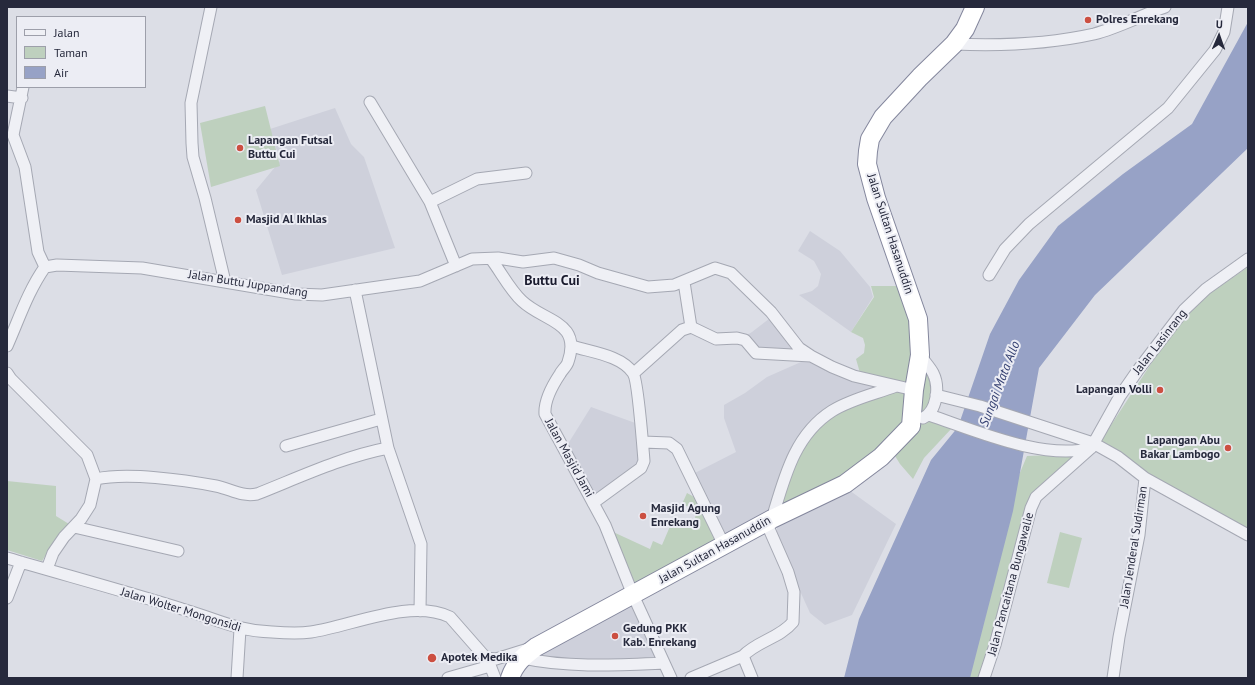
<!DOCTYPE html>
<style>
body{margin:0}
#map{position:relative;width:1255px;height:685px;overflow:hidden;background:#dcdee6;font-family:"PT Sans",sans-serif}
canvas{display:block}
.frame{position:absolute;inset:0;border:8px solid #26293c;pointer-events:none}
.legend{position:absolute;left:16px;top:16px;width:130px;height:72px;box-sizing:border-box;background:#ecedf4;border:1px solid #9d9faa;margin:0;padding:5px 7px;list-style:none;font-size:12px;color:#26293c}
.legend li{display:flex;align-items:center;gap:8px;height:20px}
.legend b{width:20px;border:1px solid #9d9faa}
.north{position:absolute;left:1199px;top:16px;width:40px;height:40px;-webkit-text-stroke:3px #ecedf4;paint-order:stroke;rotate:2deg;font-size:11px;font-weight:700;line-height:16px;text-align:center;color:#26293c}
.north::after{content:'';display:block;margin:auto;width:14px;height:18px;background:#26293c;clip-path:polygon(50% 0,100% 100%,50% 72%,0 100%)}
</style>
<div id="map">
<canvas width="1255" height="685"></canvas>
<div class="frame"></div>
<ul class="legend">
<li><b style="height:5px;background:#eff0f5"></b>Jalan</li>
<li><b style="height:11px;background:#bed0be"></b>Taman</li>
<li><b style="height:11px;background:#97a2c6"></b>Air</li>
</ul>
<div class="north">U</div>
</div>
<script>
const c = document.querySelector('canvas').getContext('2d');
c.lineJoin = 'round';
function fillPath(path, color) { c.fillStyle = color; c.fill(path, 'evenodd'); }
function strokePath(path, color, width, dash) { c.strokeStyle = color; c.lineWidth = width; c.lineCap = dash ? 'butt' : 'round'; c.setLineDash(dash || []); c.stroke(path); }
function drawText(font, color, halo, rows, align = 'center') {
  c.font = font + ' "PT Sans",sans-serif'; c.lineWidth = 4; c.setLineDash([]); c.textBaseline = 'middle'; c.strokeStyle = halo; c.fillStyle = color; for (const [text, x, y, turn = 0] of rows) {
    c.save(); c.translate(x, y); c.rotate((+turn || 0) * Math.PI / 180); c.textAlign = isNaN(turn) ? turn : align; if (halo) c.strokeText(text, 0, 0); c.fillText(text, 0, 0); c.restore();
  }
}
fillPath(new Path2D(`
 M335 108 351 144 364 157 395 248 282 275 256 190 280 161 270 129Z
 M810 231 840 251 870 287 873 297 851 332 799 295 812 291 818 286 821 274 814 261 798 251Z
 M774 315 810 356 756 353 742 338 752 332Z
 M810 358 886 385 770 514 720 543 689 476 736 452 724 418V405L745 393 767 377Z
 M591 407 638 424 642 460 638 468 594 498 566 447Z
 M842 485 896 524 852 615 825 625 810 613 800 591 777 533V518Z
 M632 597 662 664 530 659Z`), '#ced0db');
fillPath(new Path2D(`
 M265 106 280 166 211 187 200 123Z
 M1248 267V529L1098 445 1173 330 1209 294Z
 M871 286H896L905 294 916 333 906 384 860 373 856 359 864 353 865 345 863 338 851 332 874 297Z
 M923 363 930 371 933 406 916 419Z
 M899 387 907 390 905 419 857 472 776 515 798 452 834 412Z
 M930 416 952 428 924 458 913 479 900 464 892 451 914 425Z
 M1076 454 1035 491 1020 526 995 629 979 678H957L1006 506 1027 456Z
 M7 481 56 486V516L69 524 62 530 42 561 7 550Z
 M687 493 696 498 717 544 633 592 611 531 650 549 653 541 662 545 674 517 693 524 697 511 682 504Z
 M1060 532 1082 538 1069 588 1047 583Z`), '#bed0be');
fillPath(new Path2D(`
 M1248 22V148L1095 295 1039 368 1013 511 970 678H844L859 619 931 460 958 427 990 334 1019 280 1058 226 1123 174 1192 124Z`), '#97a2c6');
const minor = new Path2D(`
 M211 7 191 103 192 143 193 157 205 198 225 282
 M954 44C1001 46 1049 44 1094 34 1118 28 1142 15 1165 7
 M23 87 13 135 25 167 38 252 45 267
 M7 96 22 98
 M370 102 430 202 456 266
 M430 202 477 179 526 173
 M491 259C501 272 510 290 522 301 544 322 582 321 568 362 567 366 562 370 560 374 552 386 544 400 545 414L605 525 633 595 671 678
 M989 275 1005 249 1029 224 1168 108 1215 50 1224 32 1228 7
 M355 290 388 448 421 544 420 611
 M691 327 716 339 737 338 745 340 756 353 811 356
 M7 346C19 319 28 291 45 267L57 265 142 268 296 294 322 295 420 281 472 259 498 258 523 262 554 258 579 265 598 273 648 287 674 285 715 268 731 273 771 312 799 348 811 356 832 367 854 376 914 390
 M572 346C590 352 621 355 633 373 638 380 643 449 644 461L641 468 593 503
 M920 355C924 361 930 367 933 373 940 387 937 411 923 418
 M7 373 11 379 87 455 96 479 90 505 81 519 64 537 53 553 47 569
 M634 373 682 330 691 327 684 282
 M936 395 980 406 1093 443 1118 457 1145 478 1139 535 1119 637 1113 678
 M929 415C974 430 1044 461 1091 448
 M643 442 669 443 677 449 724 545
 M286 446 381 419
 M1145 478 1248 535
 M96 479C127 472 184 480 216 486 231 489 241 497 257 494 300 477 342 457 388 448
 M772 519C784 479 794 435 832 411 851 399 875 394 896 386
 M74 527 178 551
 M7 558C65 575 124 591 182 609 214 618 236 631 272 632 284 633 298 634 311 632 352 626 410 598 450 617L486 658 496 659 528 649
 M7 598 21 562
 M743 656 752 678
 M522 658C568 668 617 665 664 663
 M488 660 495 678
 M237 678 240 629
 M448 678 490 666
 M691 678 743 656C757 641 780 638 793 622L794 592 788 572 766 522
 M984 678 995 645 1031 508 1036 497 1091 448 1120 396 1138 370 1184 310 1206 289 1248 259`);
const trunk = new Path2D(`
 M510 678C515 663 524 656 536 647L772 519 845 484 881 457 911 426 914 390 920 355 918 319 876 198 867 164 868 151 870 139 883 117 920 77 954 44 965 29 975 7`);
strokePath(minor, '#a5a8b3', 13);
strokePath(trunk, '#84879d', 20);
strokePath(minor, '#eff0f5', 11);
strokePath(trunk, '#fff', 18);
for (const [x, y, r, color] of [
 [1088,20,4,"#cc4f41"],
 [240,148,4,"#cc4f41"],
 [238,220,4,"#cc4f41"],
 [1160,390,4,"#cc4f41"],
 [1228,448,4,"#cc4f41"],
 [643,516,4,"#cc4f41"],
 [615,636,4,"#cc4f41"],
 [432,658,5,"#cc4f41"]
]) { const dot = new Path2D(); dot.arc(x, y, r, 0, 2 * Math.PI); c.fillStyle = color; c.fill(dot); strokePath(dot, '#ecedf4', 1.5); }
drawText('bold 12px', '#26293c', '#ecedf4', [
 ["Polres Enrekang",1096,20],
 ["Lapangan Futsal",248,141],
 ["Buttu Cui",248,155],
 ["Masjid Al Ikhlas",246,220],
 ["Lapangan Volli",1152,390,"right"],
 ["Lapangan Abu",1220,441,"right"],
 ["Bakar Lambogo",1220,455,"right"],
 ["Masjid Agung",651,509],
 ["Enrekang",651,523],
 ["Gedung PKK",623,629],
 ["Kab. Enrekang",623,643],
 ["Apotek Medika",441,658]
], 'left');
drawText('12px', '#26293c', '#ecedf4', [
 ["Jalan Sultan Hasanuddin",890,234,72],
 ["Jalan Buttu Juppandang",248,284,9],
 ["Jalan Lasinrang",1160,342,-52],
 ["Jalan Masjid Jami",569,458,61],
 ["Jalan Jenderal Sudirman",1134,547,-81],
 ["Jalan Sultan Hasanuddin",715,550,-29],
 ["Jalan Pancaitana Bungawalie",1011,584,-75],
 ["Jalan Wolter Mongonsidi",181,610,17]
]);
drawText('italic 13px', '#313d6f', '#ecedf4', [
 ["Sungai Mata Allo",1000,384,-69]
]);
drawText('bold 14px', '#191a2d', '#ecedf4', [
 ["Buttu Cui",552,281]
]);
</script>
